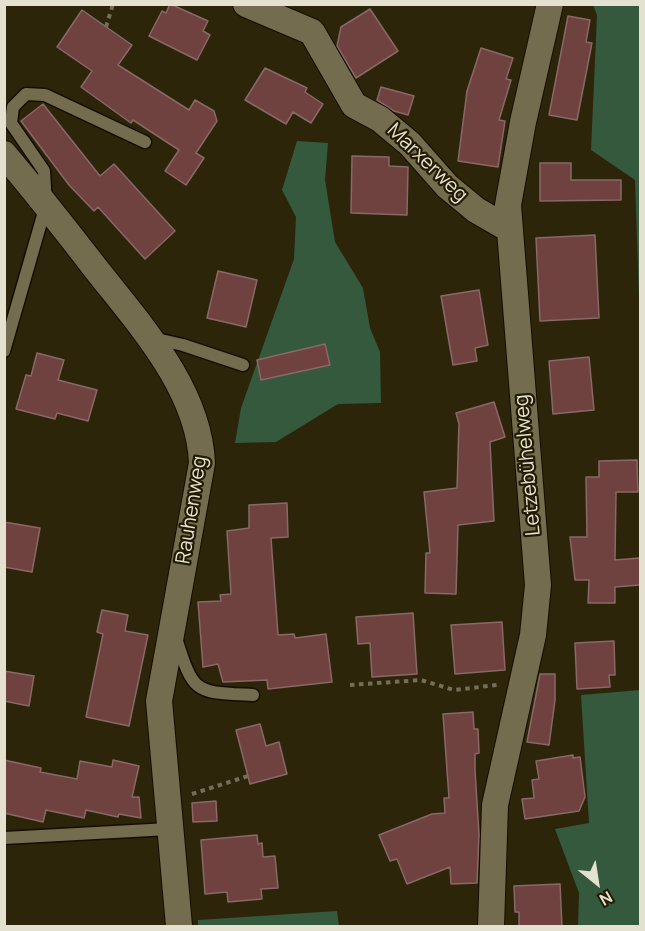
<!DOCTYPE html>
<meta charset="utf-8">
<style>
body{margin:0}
#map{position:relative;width:645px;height:931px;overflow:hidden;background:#2c250a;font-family:Manrope,sans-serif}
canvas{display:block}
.frame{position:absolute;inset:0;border:6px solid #e5e1d1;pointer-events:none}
.north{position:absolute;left:567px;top:853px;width:60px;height:60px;-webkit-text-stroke:4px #221b02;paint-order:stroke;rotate:150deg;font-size:16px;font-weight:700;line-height:24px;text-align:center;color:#e5e1d1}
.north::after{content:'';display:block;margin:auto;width:21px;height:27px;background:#e5e1d1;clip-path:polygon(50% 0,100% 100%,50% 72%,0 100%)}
</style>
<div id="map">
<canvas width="645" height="931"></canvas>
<div class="frame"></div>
<div class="north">N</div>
</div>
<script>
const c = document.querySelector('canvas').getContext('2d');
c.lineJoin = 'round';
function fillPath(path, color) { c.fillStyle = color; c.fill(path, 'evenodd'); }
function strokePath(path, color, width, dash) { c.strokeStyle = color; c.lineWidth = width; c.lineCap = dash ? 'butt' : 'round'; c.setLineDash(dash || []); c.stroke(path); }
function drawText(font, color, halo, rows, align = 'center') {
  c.font = font + ' Manrope,sans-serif'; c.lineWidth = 4.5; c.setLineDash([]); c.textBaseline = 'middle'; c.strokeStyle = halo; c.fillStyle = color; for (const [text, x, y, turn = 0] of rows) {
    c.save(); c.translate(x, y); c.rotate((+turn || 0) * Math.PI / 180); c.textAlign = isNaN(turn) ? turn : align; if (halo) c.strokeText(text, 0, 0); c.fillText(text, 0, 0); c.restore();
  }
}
fillPath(new Path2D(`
 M593 5H640V328L635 180 591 150 597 15Z
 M297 141 328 143 325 180 335 242 363 288 370 328 380 352 381 403 338 404 276 442 235 443 241 408 294 259 296 217 282 190Z
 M640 690V926H578L579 893 555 829 589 823 581 695Z
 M337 911 339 926H198V920Z`), '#34593c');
const building = new Path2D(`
 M170 4 208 21 203 31 210 35 197 60 149 36 162 11 166 13Z
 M370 9 398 51 356 78 337 46 341 27Z
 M82 10 132 45 118 65 189 110 195 100 214 111 217 121 196 153 204 158 186 185 165 171 179 150 133 120 131 123 81 87 92 71 57 47Z
 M568 16 590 20 586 42 592 43 577 120 549 115Z
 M481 48 513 58 506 79 511 80 499 120 505 121 498 167 458 161 467 91Z
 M265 68 307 88 305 92 323 104 311 123 293 112 286 124 245 100Z
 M381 87 414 96 408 115 394 111 377 100Z
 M43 104 100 176 114 164 175 231 145 259 98 207 94 211 69 185 21 121Z
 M352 156 389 157V166L408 167 407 215 351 213Z
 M540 163H571V180H621V200L540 201Z
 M595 235 599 318 540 321 536 238Z
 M218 271 257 280 246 327 207 318Z
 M479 290 488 345 475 348 477 361 453 365 441 296Z
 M325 344 330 365 261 380 257 360Z
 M37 353 64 360 58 380 97 390 88 421 57 413 55 419 16 409 26 375 31 376Z
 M589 357 594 410 553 414 549 361Z
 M494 402 505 437 490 442 494 521 458 525 456 594 425 593 426 553H430L424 492 457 488 459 424 456 413Z
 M637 460 638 492H616L615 560 640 558V585L615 587V603H588L589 580H575L570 537H587L586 477H599V461Z
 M287 503 288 537 271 538 278 635 294 634 295 638 326 634 332 682 268 689 267 680 223 682 218 664 203 667 198 602 221 601 220 595 231 594 227 531 249 528V505Z
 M4 522 40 528 32 572 4 567Z
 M102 610 128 615 125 631 148 635 129 726 86 717 103 634 97 632Z
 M413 613 417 674 372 677 370 643 358 644 356 617Z
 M502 622 505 670 455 674 451 625Z
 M614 641 615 675H609L610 687 577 689 575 643Z
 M4 671 34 676 29 706 4 701Z
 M540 674H555V700L549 745 527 742Z
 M473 712 474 729H478L479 753 475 754V770L479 835 477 883 451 884 450 867 407 884 397 859 390 861 379 835 432 814 445 813 444 798H449L443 714Z
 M260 724 266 746 279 742 287 774 250 784 236 730Z
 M573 755V758L580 757 585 797 579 811 525 819 522 799 534 798 532 780 539 779 536 761Z
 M4 760 41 768 40 772 77 779 80 761 112 767 113 760 139 766 132 797H139L141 818 119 814 118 817 86 810 84 818 46 810 43 822 4 813Z
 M216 801 217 821 193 822 192 803Z
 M257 835 258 844 262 843 263 857 275 856 278 888 261 889 262 899 228 902 227 892 205 894 201 840Z
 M560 884 562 927H519V912H515L514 886Z`);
fillPath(building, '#6f4240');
strokePath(building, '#896866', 1.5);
const lane = new Path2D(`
 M152 338 183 345 243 365
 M4 351 46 205 44 171 11 123 13 107 26 94 45 95 145 142
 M176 638C194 695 195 692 253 695
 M4 838 169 829`);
const street = new Path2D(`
 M246 4 312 32 354 105 380 119 410 144 447 186 476 210 509 229
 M4 154C36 192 66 230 96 269 140 325 199 389 202 463L159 701 179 926
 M491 926 495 805 533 635 538 585 508 205 523 122 550 4`);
strokePath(lane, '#140e00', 15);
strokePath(street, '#140e00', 28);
strokePath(new Path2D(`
 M106 27 113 4
 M350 685 421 680 454 690 497 685
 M192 794 248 776`), '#746e57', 4, [4.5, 4.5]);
strokePath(lane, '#736c4f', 12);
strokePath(street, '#736c4f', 26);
drawText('20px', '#e5e1d1', '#221b02', [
 ["Marxerweg",427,163,44],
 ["Letzebühelweg",528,465,-95],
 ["Rauhenweg",192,510,-81]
]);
</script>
